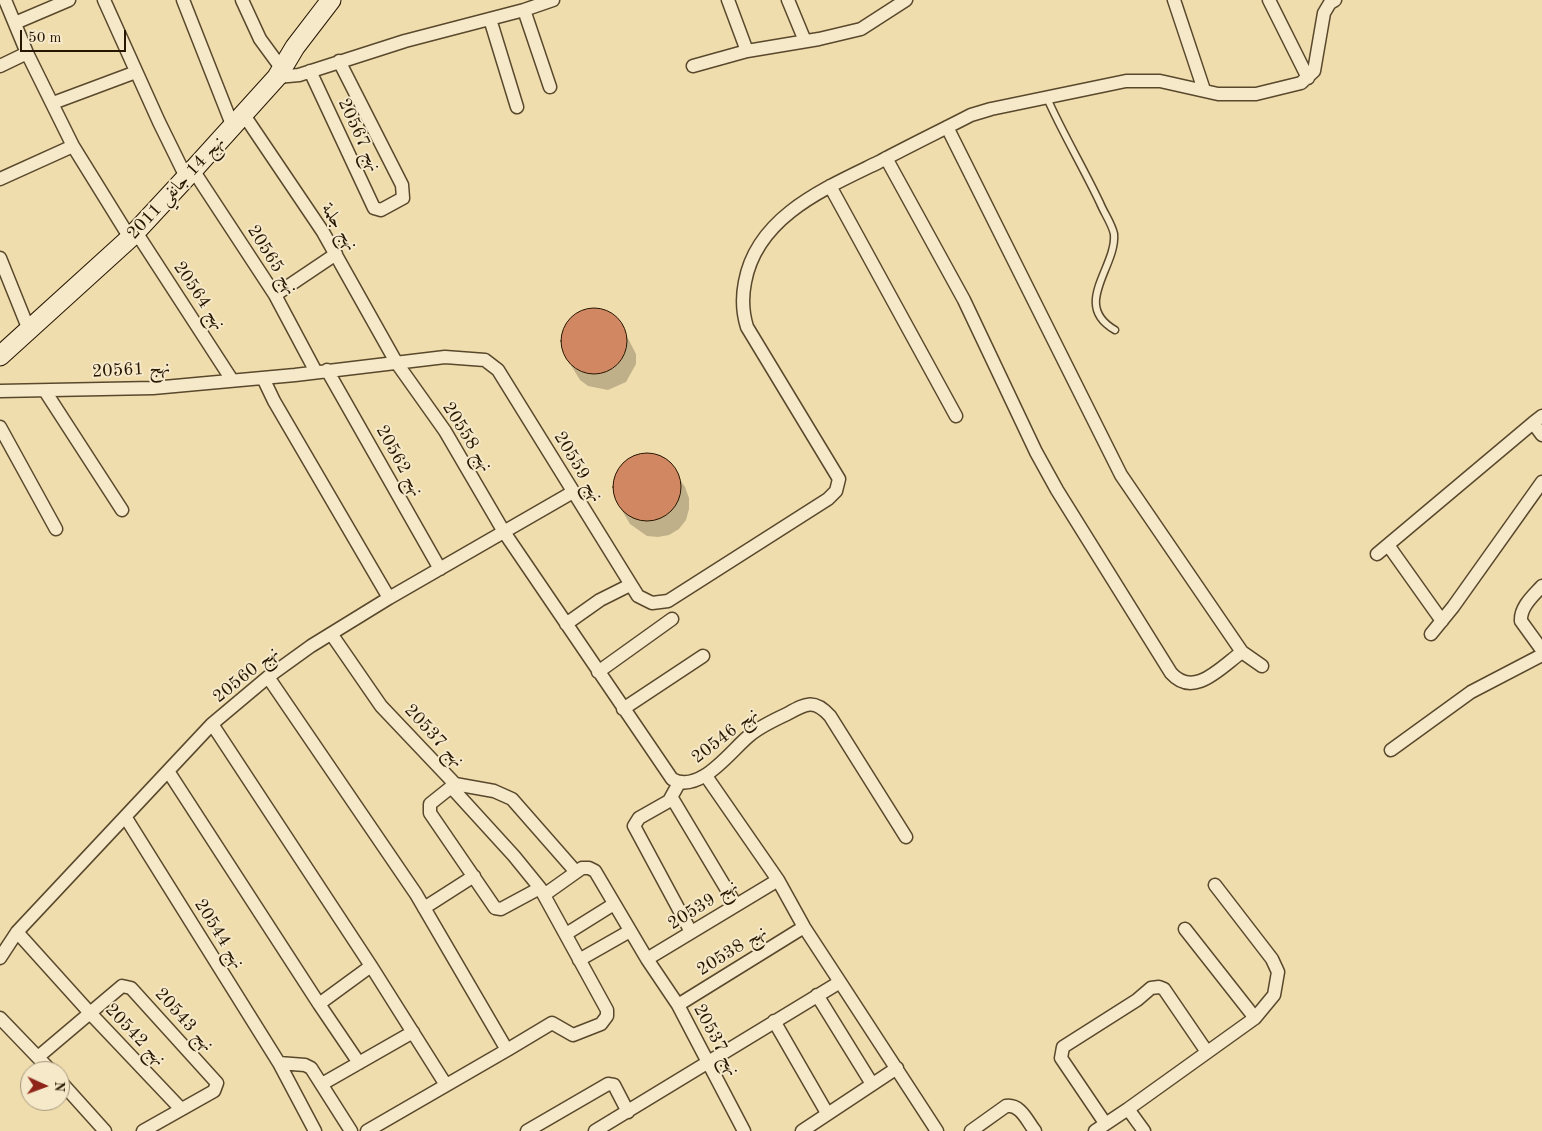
<!DOCTYPE html>
<meta charset="utf-8">
<style>
body{margin:0}
#map{position:relative;width:1542px;height:1131px;overflow:hidden;background:#f0ddad;font-family:"Old Standard TT",serif}
canvas{display:block}
.north{position:absolute;left:20px;top:1061px;width:50px;height:50px;box-sizing:border-box;background:#f5e9ca;border:1px solid #a3957a;border-radius:50%;rotate:92deg;font-size:14px;font-weight:700;line-height:20px;text-align:center;color:#271601}
.north::after{content:'';display:block;margin:auto;width:18px;height:22px;background:#8f2418;clip-path:polygon(50% 0,100% 100%,50% 72%,0 100%)}
.scale{position:absolute;left:20px;top:30px;width:106px;height:22px;box-sizing:border-box;border:2px solid #271601;border-top:0;padding-left:6px;font-size:15px;line-height:18px;white-space:nowrap;color:#271601;-webkit-text-stroke:4px #f5e9ca;paint-order:stroke}
</style>
<div id="map">
<canvas width="1542" height="1131"></canvas>
<div class="north">N</div>
<div class="scale">50 m</div>
</div>
<script>
const c = document.querySelector('canvas').getContext('2d');
c.lineJoin = 'round';
function fillPath(path, color) { c.fillStyle = color; c.fill(path, 'evenodd'); }
function strokePath(path, color, width, dash) { c.strokeStyle = color; c.lineWidth = width; c.lineCap = dash ? 'butt' : 'round'; c.setLineDash(dash || []); c.stroke(path); }
function drawText(font, color, halo, rows, align = 'center') {
  c.font = font + ' "Old Standard TT",Amiri,serif'; c.lineWidth = 4; c.setLineDash([]); c.textBaseline = 'middle'; c.strokeStyle = halo; c.fillStyle = color; for (const [text, x, y, turn = 0] of rows) {
    c.save(); c.translate(x, y); c.rotate((+turn || 0) * Math.PI / 180); c.textAlign = isNaN(turn) ? turn : align; if (halo) c.strokeText(text, 0, 0); c.fillText(text, 0, 0); c.restore();
  }
}
fillPath(new Path2D(`
 M587 309H598L609 312 618 319 636 354V364L626 382 608 390 588 386 580 380 564 354 562 343 563 332 568 322 577 314Z
 M648 454 659 456 668 462 685 487 689 498V509L686 520 679 529 669 535 658 537 647 536 630 524 620 507 613 487 615 477 628 460Z`), '#0003');
const building = new Path2D(`
 M561 341a33 33 0 1 1 66 0a33 33 0 1 1-66 0Z
 M613 487a34 34 0 1 1 68 0a34 34 0 1 1-68 0Z`);
fillPath(building, '#d08762');
strokePath(building, '#271601', 1);
const lane = new Path2D(`
 M1047 98C1063 134 1083 167 1100 203 1104 213 1112 224 1114 234 1117 267 1071 305 1115 330`);
const street = new Path2D(`
 M5 0 27 53
 M104 0 159 122 186 177
 M183 0 233 127
 M242 0 260 39 282 69
 M728 0 747 51
 M788 0 805 41
 M1174 0 1204 90
 M1269 0 1308 78
 M490 19 517 107
 M15 23 69 0
 M0 66 27 53 73 146
 M693 66 747 51 819 39 861 29 906 0
 M310 71 374 208 381 210 403 198 402 185 339 61
 M277 77 299 75 405 41 524 10
 M550 87 524 10 553 0
 M53 103 136 72
 M244 115 323 232 396 362 445 431 504 532 672 779C700 795 731 750 750 735 761 726 774 720 787 714 805 704 814 698 830 716L906 837
 M947 127 1121 475 1242 652 1262 666
 M886 158 964 300 1036 452 1057 490 1171 673C1194 699 1221 667 1242 652
 M193 170 275 295 316 372
 M0 179 73 146 130 238
 M830 186 956 416
 M136 232 232 380
 M0 258 29 330
 M275 295 336 254
 M327 370 440 569
 M263 378 274 401 389 598
 M0 391 153 388 295 375 445 357 485 360 498 370 638 596 652 603 668 601 828 499 836 491 839 479 747 327C742 311 742 297 745 282 757 216 826 188 879 162 909 146 940 131 971 115L991 109 1126 81H1160L1218 94H1256L1301 83 1314 71 1324 13 1330 3 1335 0
 M45 391 122 510
 M1542 416 1533 423 1542 435
 M0 427 56 529
 M1388 545 1442 621
 M1377 554 1533 423
 M1542 586C1533 596 1520 607 1521 621L1542 650
 M566 624 600 600 630 585
 M1431 634 1453 607 1542 482
 M332 635 381 706 455 784 494 791 512 799 576 872
 M598 672 672 619
 M268 677 416 894 507 1050 552 1023 573 1035 601 1024 607 1016V1010L540 888 514 856 452 788
 M623 709 703 656
 M212 724 371 966 446 1085
 M1391 750 1471 692 1542 655
 M168 771 319 1004 371 966
 M679 783 669 801 639 818 634 826 691 932
 M455 784 430 804V813L495 908 501 909 540 888
 M672 798 736 905
 M126 818 279 1063 305 1065 311 1068 351 1131
 M544 895 582 868H589L595 871 647 959 678 1005 744 1131
 M424 908 474 876
 M1185 929 1255 1018
 M17 932 90 1013 122 986 131 988 217 1083 214 1091 143 1131
 M566 934 614 904
 M0 958 17 932 212 724 268 677 311 646 389 598 573 492
 M647 959 778 880
 M579 960 630 931
 M840 982 937 1131
 M817 995 872 1084
 M319 1004 359 1063
 M678 1005 804 927
 M0 1018 51 1071
 M774 1021 827 1113
 M38 1057 90 1013 181 1109
 M279 1063 315 1131
 M60 1081 105 1131
 M322 1084 413 1032
 M1105 1123 1061 1058 1063 1047 1137 1000 1151 988 1159 987 1164 989 1207 1052
 M367 1131 507 1050
 M527 1131 608 1084 614 1085 628 1112
 M595 1131 840 982 804 927 778 880 706 776
 M802 1131 897 1068
 M971 1131 1006 1106C1021 1104 1027 1121 1035 1131
 M1095 1131 1128 1109
 M1144 1131 1128 1109 1255 1018 1274 995 1278 972 1272 959 1215 885`);
const secondary = new Path2D(`
 M0 356 130 238 193 170 277 77 295 47 331 0`);
strokePath(lane, '#59482c', 9);
strokePath(street, '#59482c', 15);
strokePath(secondary, '#271601', 21);
strokePath(lane, '#f5e9ca', 6);
strokePath(street, '#f5e9ca', 12);
strokePath(secondary, '#f5e9ca', 19);
drawText('18px', '#271601', '#f5e9ca', [
 ["نهج 20567",359,135,65],
 ["نهج 14 جانفي 2011",176,188,-47],
 ["نهج جلمة",339,227,58],
 ["نهج 20565",272,260,58],
 ["نهج 20564",199,296,56],
 ["نهج 20561",131,370,-3],
 ["نهج 20558",467,437,58],
 ["نهج 20562",399,461,61],
 ["نهج 20559",578,467,59],
 ["نهج 20560",246,675,-39],
 ["نهج 20537",434,736,47],
 ["نهج 20546",725,736,-38],
 ["نهج 20539",703,905,-32],
 ["نهج 20544",219,934,58],
 ["نهج 20538",732,951,-32],
 ["نهج 20543",184,1020,48],
 ["نهج 20542",135,1035,46],
 ["نهج 20537",716,1040,62]
]);
</script>
